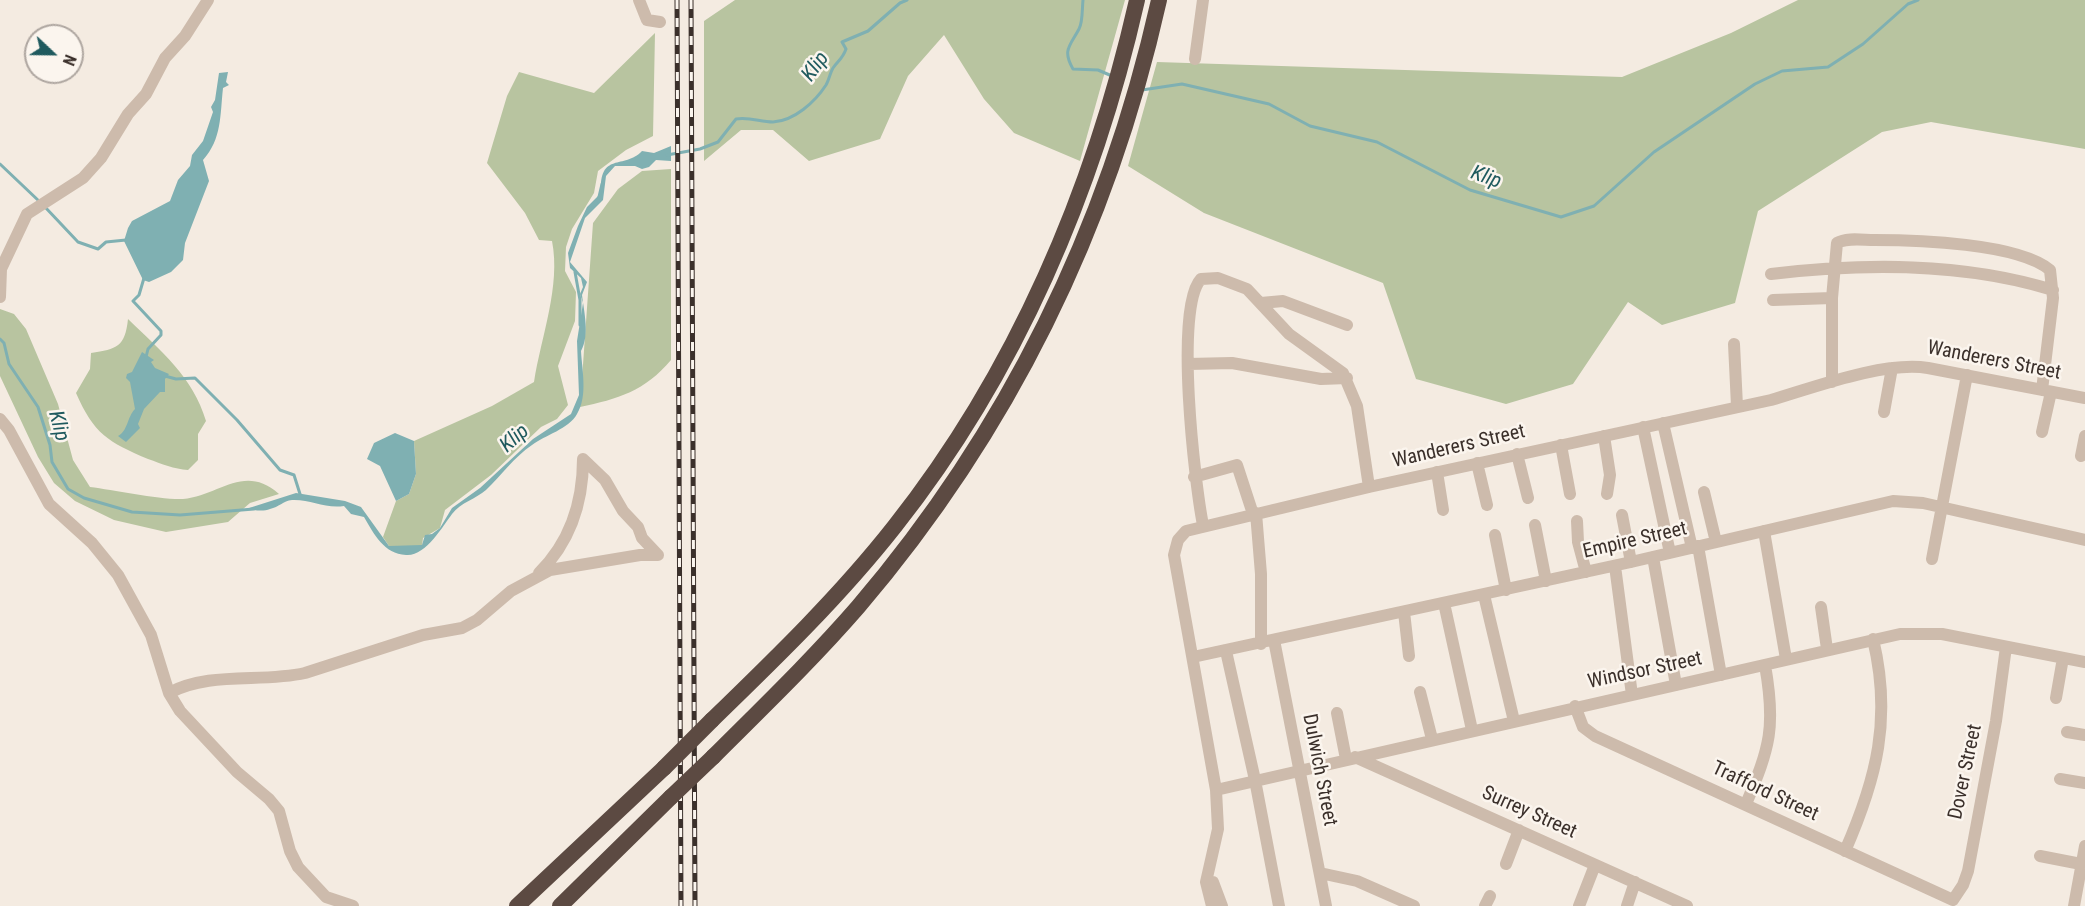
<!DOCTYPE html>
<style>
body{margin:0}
#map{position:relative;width:2085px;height:906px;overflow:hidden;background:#f4ebe1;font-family:"Roboto Condensed",sans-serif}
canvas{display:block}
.north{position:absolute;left:24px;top:24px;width:60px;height:60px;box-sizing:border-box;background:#fbf5ee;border:2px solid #aea6a0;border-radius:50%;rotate:112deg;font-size:16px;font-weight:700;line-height:24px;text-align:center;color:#3b302b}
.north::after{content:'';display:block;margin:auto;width:21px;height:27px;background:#1f5a5e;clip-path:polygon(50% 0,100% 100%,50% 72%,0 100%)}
</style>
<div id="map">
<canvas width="2085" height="906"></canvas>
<div class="north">N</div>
</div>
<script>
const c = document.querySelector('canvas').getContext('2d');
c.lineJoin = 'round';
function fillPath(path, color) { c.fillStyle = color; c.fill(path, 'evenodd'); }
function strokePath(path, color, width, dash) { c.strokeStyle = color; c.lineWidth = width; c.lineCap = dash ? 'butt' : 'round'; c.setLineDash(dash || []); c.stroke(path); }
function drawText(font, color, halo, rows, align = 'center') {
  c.font = font + ' "Roboto Condensed",sans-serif'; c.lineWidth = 5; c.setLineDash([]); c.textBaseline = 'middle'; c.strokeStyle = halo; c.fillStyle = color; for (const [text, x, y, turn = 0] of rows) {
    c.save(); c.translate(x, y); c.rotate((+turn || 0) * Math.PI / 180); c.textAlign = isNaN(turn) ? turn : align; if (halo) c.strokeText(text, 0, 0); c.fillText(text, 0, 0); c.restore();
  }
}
fillPath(new Path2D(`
 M735 0H1125L1080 161 1014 133 984 99 944 35 908 76 880 139 809 161 773 130H741L704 161V21Z
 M1798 0H2085V149L1931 122 1882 132 1758 211 1735 303 1662 325 1628 302 1573 384 1506 404 1416 379 1383 283 1204 213 1128 166 1157 62 1622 77 1731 33Z
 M655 33 653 136 626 150 598 171 594 193 572 229 566 247 565 271 576 292 575 321 558 366 568 405 557 419 541 427 491 475 445 510 440 528 423 538 422 546H389L383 537 396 501 409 494 416 474 414 441 492 406 534 382C541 337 561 286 552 241L539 240 525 213 487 163 507 96 519 72 594 93Z
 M671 169V360C645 391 618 399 580 407L593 223 618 189 642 171Z
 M0 309 14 314 26 329 58 404 73 460 90 487C114 490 160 500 183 499 219 496 244 463 279 494L250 503 228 522 166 532 114 520 75 501 54 483 38 457 0 376Z
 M128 319C161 351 193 377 206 421L198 434V460L188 470C174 469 162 464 148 459 108 442 94 434 76 393L90 369 91 353C117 349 125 347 128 319Z`), '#b8c4a0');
fillPath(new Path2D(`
 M228 72 226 82 229 85 223 88C220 115 222 139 203 160L209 181 185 243 183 260 171 272 149 282 143 280 124 241 128 228 132 221 170 201 178 180 190 166 192 155 203 141 213 112 211 107 215 100 219 73Z
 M671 146V161L656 160 649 167 642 169 635 166H615L606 176 603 200 585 218 570 262 587 282 582 295C584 312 590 335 581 351 582 370 588 396 577 414 569 429 545 435 532 445 514 457 501 476 486 490 476 499 461 502 452 514 443 526 425 557 406 555 384 554 374 534 364 517L351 514 344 506C325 509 310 499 292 500 283 501 279 507 270 509 263 512 254 510 246 509L296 493 345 501 361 507 389 546 422 545 425 535 432 534 440 528 452 508 480 488 533 439 571 414 579 395 577 341 583 303 580 294 583 287 581 278 570 268 568 253 578 226 587 207 601 193C599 151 624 170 642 151L654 153Z
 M142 352 154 360 151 362 155 368 169 374 165 379V392H160L144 409 138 424 140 428 126 442 118 436C128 431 127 417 135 409L130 382 126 378 127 374 132 372Z
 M395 433 414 441 416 474 409 494 396 501 380 466 367 459 374 443Z`), '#7fb0b2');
strokePath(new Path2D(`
 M1083 0C1082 8 1083 22 1079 29 1070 46 1062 50 1073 69L1098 70 1112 76
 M1142 90 1182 84 1269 104 1310 126 1377 142 1470 190 1561 217 1594 206 1654 152 1755 84 1782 71 1828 67 1863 44 1908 4 1918 0
 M667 155 700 149 718 142 736 119C751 117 760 122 773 122 794 121 815 102 826 85 829 80 830 73 833 68 838 61 843 58 846 49L842 42 868 31 900 3 907 0
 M0 164 40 202
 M598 201 602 184
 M45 207 78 242 98 249 106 242 126 240
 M575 272 580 300V325
 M144 278 139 295 133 301 161 331V335L148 349 146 357
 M0 339 4 343 9 364 38 407 50 445 52 462 68 489 84 498 132 512 180 515 254 509
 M165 376 176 379 195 378 237 420 280 470 294 475 300 494`), '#7fb0b2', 3);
strokePath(new Path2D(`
 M639 0 647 20 660 22
 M1195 59 1203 0
 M1771 274C1864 263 1962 262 2053 290
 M0 297 1 269 27 214 83 178 101 158 128 114 146 94 165 58 185 36 208 0
 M1773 300 1832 298
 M1261 303 1283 301 1347 325
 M1734 344 1737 406
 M1188 364 1232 363 1321 379 1347 378
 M1832 382V298L1837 243C1847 237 1863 240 1874 240 1916 240 2018 243 2050 270L2053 298 2042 390
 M1884 412 1892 368
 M0 419 9 430 49 504 92 543 118 575 151 635 169 693 180 711 237 772 269 799 279 811 290 851 298 867 326 897 353 906
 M1663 423 1692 548
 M1643 427 1670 553
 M2042 432 2051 392
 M1604 436 1610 475 1607 494
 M1561 445 1570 494
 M1517 454 1528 498
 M2081 456 2085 436
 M583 459 605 480 623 511 638 527 642 538 658 555
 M1477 463 1487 505
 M1437 472 1443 510
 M1194 477 1237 465 1253 514
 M1704 492 1716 542
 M1256 513 1261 574V644
 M1622 515 1631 562
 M1577 521 1578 542 1586 572
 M1203 525C1195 485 1174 307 1201 279L1218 278 1247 289 1289 334 1343 373 1357 406 1369 487
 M1535 525 1546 581
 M1764 531 1786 659
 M1495 535 1506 590
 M1698 546 1721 675
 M1653 557 1676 685
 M1932 559 1967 375
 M1615 566 1632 695
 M539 573C570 542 583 503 583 459
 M1484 595 1514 721
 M1444 603 1472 730
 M1821 607 1827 649
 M1404 612 1409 656
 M1274 640 1326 906
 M1226 651 1255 780 1279 906
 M1193 657 1631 562 1893 501 1923 503 2085 540
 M1420 692 1432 739
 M169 693C210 671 261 683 305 673L423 635 462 628 477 620 511 591 550 570 640 555H658
 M2056 698 2063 658
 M1575 706 1583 727 1595 736 1953 900
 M1337 713 1346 759
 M2067 732 2085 735
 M1355 757 1687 906
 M2060 779 2085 783
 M1216 790 1900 634H1942L2085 662
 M1746 804C1770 747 1776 727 1765 665
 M1845 851C1877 778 1892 718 1873 639
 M2040 856 2081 864
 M1506 864 1519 830
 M1320 873 1357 881 1414 906
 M1213 882 1222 906
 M1953 900 1963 885 1968 871 1996 721 2006 647
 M1212 906 1206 882 1218 829 1216 790 1174 555 1178 540 1186 531 1369 487 1771 400C1815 387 1884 361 1928 368L2085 398
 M1485 906 1490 896
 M1579 906 1595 865
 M1627 906 1635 882
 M2074 906 2085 846`), '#cdbbac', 12);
strokePath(new Path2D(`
 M712 720C776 658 840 596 895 526 1016 373 1094 190 1137 0
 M713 757C762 708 812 660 858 607 1010 429 1108 228 1159 0
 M517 906 664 768
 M560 906 671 797`), '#5c4a42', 16);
const rail = new Path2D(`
 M677 0 681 906
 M691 0 695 906`);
strokePath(rail, '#3b302b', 5);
strokePath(rail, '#fbf5ee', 3, [9]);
strokePath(new Path2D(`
 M664 768 712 720
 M671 797 713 757`), '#5c4a42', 16);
drawText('20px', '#3b302b', '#fbf5ee', [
 ["Wanderers Street",1994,361,11],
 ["Wanderers Street",1459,447,-13],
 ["Empire Street",1635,541,-13],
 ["Windsor Street",1645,671,-12],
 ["Dulwich Street",1319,770,79],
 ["Dover Street",1966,772,-78],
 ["Trafford Street",1765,792,25],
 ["Surrey Street",1529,813,24]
]);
drawText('italic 21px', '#1f5a5e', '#fbf5ee', [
 ["Klip",816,67,-54],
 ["Klip",1486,178,20],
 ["Klip",58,426,75],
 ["Klip",515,439,-41]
]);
</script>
